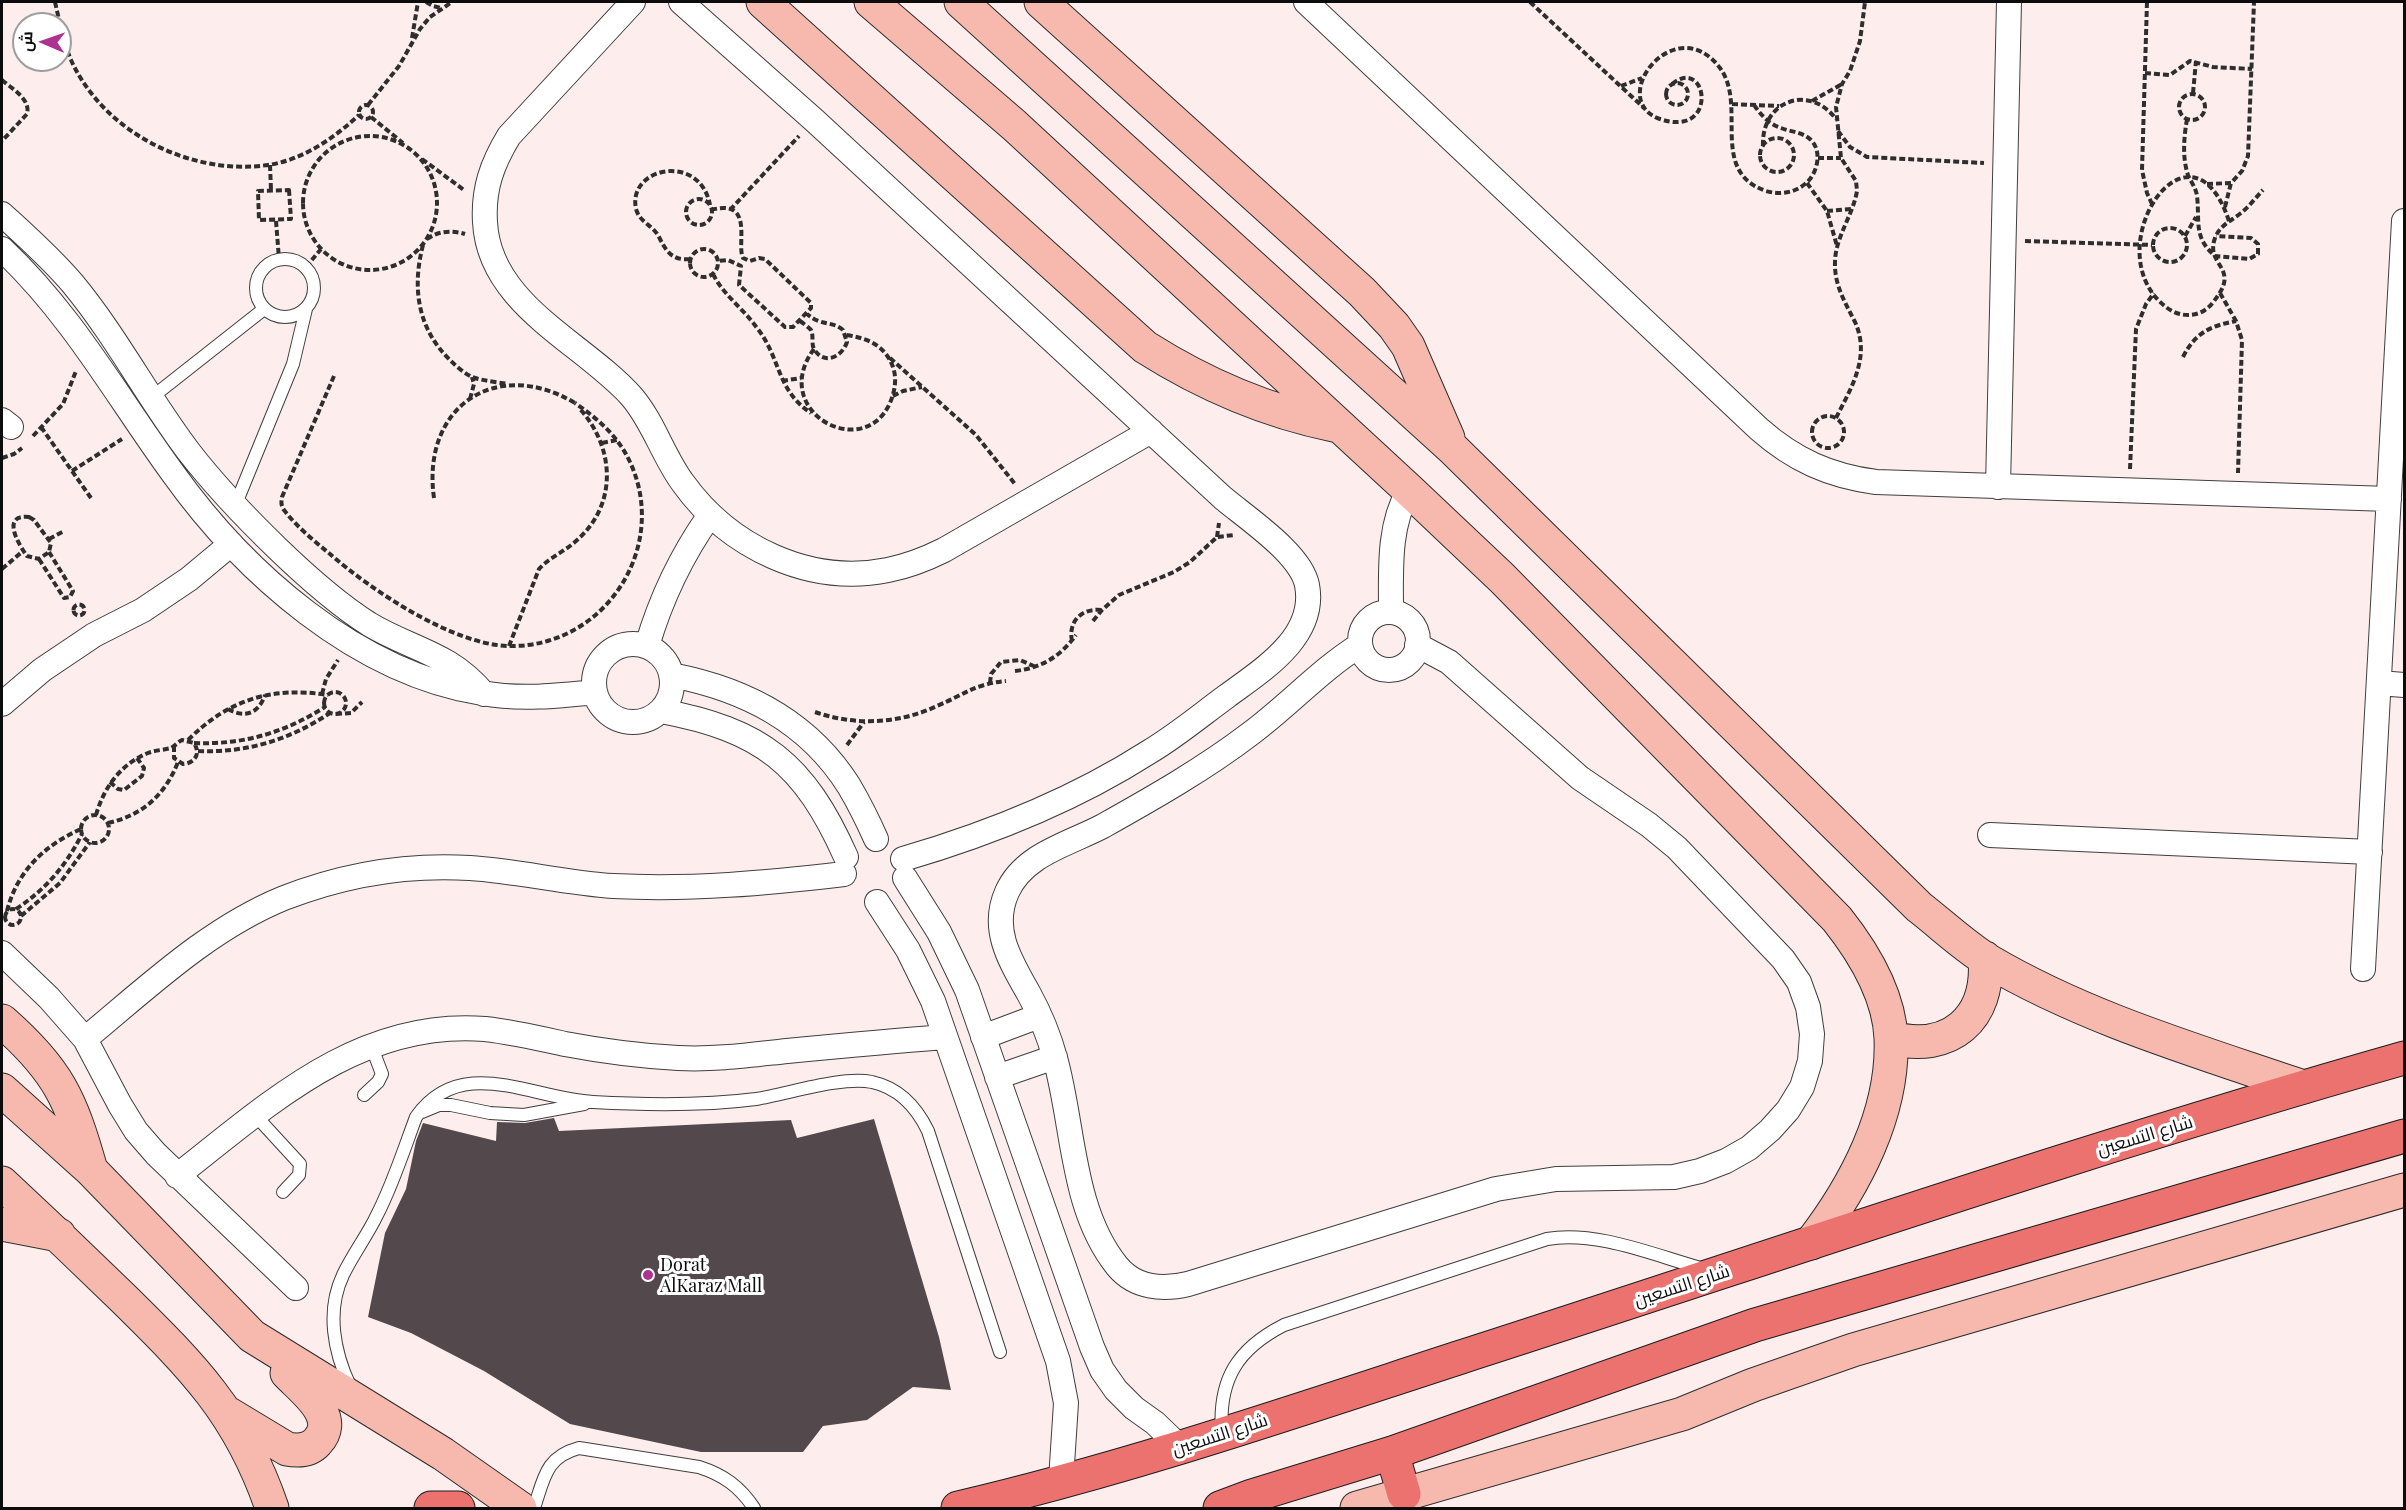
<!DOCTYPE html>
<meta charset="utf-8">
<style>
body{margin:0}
#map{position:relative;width:2406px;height:1510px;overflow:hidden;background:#fdedec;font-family:"Playfair Display",Cairo,serif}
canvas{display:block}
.frame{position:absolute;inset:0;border:3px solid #0c0c0c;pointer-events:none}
.north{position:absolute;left:12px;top:12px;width:60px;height:60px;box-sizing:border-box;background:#fff;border:2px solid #9e9e9e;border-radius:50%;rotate:272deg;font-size:16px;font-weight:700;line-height:24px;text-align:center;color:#0c0c0c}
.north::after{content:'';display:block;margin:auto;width:21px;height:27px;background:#ad3291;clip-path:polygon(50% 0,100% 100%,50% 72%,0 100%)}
</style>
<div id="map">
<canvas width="2406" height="1510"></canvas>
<div class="frame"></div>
<div class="north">ش</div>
</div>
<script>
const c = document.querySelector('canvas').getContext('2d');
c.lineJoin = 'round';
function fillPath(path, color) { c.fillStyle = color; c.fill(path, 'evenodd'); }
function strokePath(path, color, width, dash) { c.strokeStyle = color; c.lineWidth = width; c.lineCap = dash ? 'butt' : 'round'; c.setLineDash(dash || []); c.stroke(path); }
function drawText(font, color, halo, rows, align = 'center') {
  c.font = font + ' "Playfair Display",Cairo,serif'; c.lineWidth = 6; c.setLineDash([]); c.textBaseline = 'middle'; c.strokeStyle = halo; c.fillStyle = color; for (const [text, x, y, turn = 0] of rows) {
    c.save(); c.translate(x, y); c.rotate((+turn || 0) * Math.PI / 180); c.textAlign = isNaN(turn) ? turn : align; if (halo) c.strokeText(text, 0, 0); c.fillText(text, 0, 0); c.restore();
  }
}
fillPath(new Path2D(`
 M554 1118 559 1131 791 1120 797 1138 874 1119 939 1337 951 1390 913 1387 867 1420 823 1426 803 1452H701L570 1424 484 1371 411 1333 368 1317 385 1233 406 1189 416 1141 423 1123 496 1141 497 1122 525 1123Z`), '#53494c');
const lane = new Path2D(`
 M256 288a29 29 0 1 1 58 0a29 29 0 1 1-58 0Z
 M151 398 264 309
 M235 506 293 364 306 309
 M364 1095 378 1082 382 1074 371 1045
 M422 1112 439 1105H451L490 1113 524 1115 584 1104
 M255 1115 300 1164 299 1175 283 1192
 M350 1386C334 1352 326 1311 343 1275 353 1254 367 1236 377 1215 393 1184 404 1149 416 1117 461 1053 532 1099 593 1102 647 1105 702 1106 756 1099 788 1094 841 1076 872 1082 899 1088 916 1106 928 1131L1000 1352
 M1222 1433C1218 1380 1237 1349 1284 1325L1547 1239C1596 1230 1656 1256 1704 1269
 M534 1508C544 1479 545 1457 579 1448L699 1467C724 1475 740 1487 754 1508`);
const street = new Path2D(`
 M633 2 509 136C492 164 483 189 485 222 489 305 583 342 632 397 654 423 663 456 683 483 729 547 809 586 888 570 908 566 926 559 944 550L1151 431
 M681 2 814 120 1223 498C1248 519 1301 554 1307 585 1317 637 1262 670 1227 696 1201 715 1176 736 1149 752 1074 800 989 834 903 859
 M1306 2 1759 429C1794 460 1830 476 1876 482L2389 499
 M2 214C26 236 51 258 73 284 116 336 148 398 189 452 216 487 246 518 278 549 306 576 336 603 369 624 412 650 449 652 484 694
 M2 249C73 316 116 395 172 472 244 573 357 673 482 693 519 700 558 696 595 692
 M2 420 11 427
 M1998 487 2009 2
 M1391 612C1391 570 1388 526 1409 490
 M1360 641a29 29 0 1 1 58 0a29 29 0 1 1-58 0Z
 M594 683a39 39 0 1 1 78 0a39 39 0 1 1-78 0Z
 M1360 645C1320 670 1288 706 1250 734 1204 769 1153 798 1103 826 1069 844 1024 854 1007 892 990 930 1011 962 1029 994 1040 1014 1049 1036 1055 1058 1074 1125 1071 1209 1117 1266 1135 1288 1163 1290 1188 1284L1496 1189 1556 1179 1674 1177 1700 1171 1726 1161 1749 1148 1770 1130 1788 1110 1802 1087 1810 1061 1812 1034 1808 1007 1799 982 1783 959 1677 848 1649 825 1580 778 1449 662 1417 645
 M647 646C661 598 681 556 710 515
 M671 675C745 689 808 721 849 786 859 803 868 821 876 839
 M2379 683 2404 685
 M2 704 42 670 94 635 143 610 189 579 231 544
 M661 711C762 730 804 763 846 857
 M1990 835 2370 852
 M905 878 939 932 967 990 1092 1347 1102 1370 1116 1390 1134 1408 1155 1423 1181 1448
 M877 902 908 950 933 1001 1058 1361 1066 1403 1061 1480
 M2 953 49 998 85 1039 120 1105 136 1131 156 1154 296 1288
 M2363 969 2404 221
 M983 1037 1039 1016
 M85 1039C147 988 208 929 284 898 343 875 406 864 470 868 518 871 565 883 613 886 691 890 767 883 844 874
 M997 1077 1055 1057
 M177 1176C269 1104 359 1019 485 1029 512 1032 538 1038 565 1044 602 1051 640 1056 678 1058 714 1060 750 1055 787 1051 839 1046 892 1041 945 1037`);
const secondary = new Path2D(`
 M763 2 1145 347C1205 385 1265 411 1334 425
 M871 2 1014 125 1409 490 1502 578 1837 919C1864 953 1889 994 1891 1038 1894 1113 1855 1186 1811 1243
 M961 2 1452 448 1919 907C1941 924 1963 945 1987 960 2085 1018 2195 1050 2303 1087
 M1041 2 1362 292 1394 326 1408 346 1448 438
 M2 1021C58 1070 71 1099 91 1170
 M1891 1038C1950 1053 1990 1019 1985 958
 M2 1090 91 1170 252 1336 443 1454 520 1508
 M2 1183C43 1221 84 1260 124 1299 193 1367 240 1414 272 1508
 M2 1224 59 1235
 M229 1414 287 1449C298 1451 309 1451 317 1442 341 1417 303 1390 287 1373
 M1357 1508 1682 1414 1753 1385 1853 1350 2404 1190`);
const primary = new Path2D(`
 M1392 1453 1404 1494
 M431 1508H458
 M958 1508C1129 1468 1295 1411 1461 1357 1775 1256 2087 1148 2404 1058
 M1220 1508 1252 1496 1392 1453 1755 1325 2404 1136`);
strokePath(lane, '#3f3f3f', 14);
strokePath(street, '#3f3f3f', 26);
strokePath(secondary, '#2e2e2e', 35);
strokePath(primary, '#1d1d1d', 35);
strokePath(new Path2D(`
 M55 2 60 24
 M426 2 433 6 441 8
 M1530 2 1644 108
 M2147 2 2142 170 2147 193 2152 204
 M60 25C64 36 66 49 71 60 104 133 191 176 268 165 303 160 334 138 359 115
 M412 38 418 2
 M2145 73 2170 75 2190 61 2213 67 2252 69
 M2 80C12 89 31 99 27 114L2 141
 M1666 94a11 11 0 1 1 22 0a11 11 0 1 1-22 0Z
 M1672 84C1708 55 1719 139 1660 119 1605 100 1675 8 1720 68 1748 106 1708 171 1766 191 1780 195 1794 193 1805 184 1817 175 1823 152 1811 140 1803 132 1791 132 1781 128 1769 124 1761 115 1754 105
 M1621 86 1642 78
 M2193 93 2196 61
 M2179 107a13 13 0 1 1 26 0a13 13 0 1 1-26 0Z
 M1812 101 1842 84
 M1732 104 1779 106
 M359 112a7 7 0 1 1 14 0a7 7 0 1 1-14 0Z
 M368 105 399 66 420 29 430 17 452 2
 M371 117 403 143
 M2187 119C2184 137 2182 157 2188 175 2191 182 2196 188 2197 196 2200 222 2193 237 2215 256L2249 259 2258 254V244L2251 238 2216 236
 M1838 131 1850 147 1867 157 1984 163
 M303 203a67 67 0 1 1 134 0a67 67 0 1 1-134 0Z
 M1760 155a17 17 0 1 1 34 0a17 17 0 1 1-34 0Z
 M1763 146C1761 101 1809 83 1836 119
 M1818 158H1841
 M422 159 464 190
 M270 165 271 190
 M1807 183 1827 211 1837 246
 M2207 184 2231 183 2242 171 2248 156 2254 2
 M289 190 291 219 259 220 258 191Z
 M686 212a13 13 0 1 1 26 0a13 13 0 1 1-26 0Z
 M2225 207 2231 183
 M711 210C755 198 736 244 743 258L750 261 759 258 765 259 811 303V308L793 327H785L739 285 741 266 728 260 718 261
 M730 210 799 136
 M1827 211 1852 209
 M276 221 279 259
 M2229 221C2190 104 2093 251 2166 307 2177 316 2193 318 2205 310 2210 307 2214 301 2217 297 2239 267 2205 265 2215 238 2220 225 2231 221 2241 213 2249 207 2256 197 2263 190
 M2153 245a17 17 0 1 1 34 0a17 17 0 1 1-34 0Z
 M2185 236 2196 217
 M427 239C438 231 452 230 465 234
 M2025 241 2152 245
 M423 245C412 287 417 328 450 360 456 366 464 373 472 377 483 381 497 382 508 384
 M690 263a14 14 0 1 1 28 0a14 14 0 1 1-28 0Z
 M690 259C672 261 666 251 659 237 653 225 640 223 636 209 627 167 700 152 710 205
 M306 267 321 249
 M713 274C724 296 743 308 757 328 781 358 776 390 811 413
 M2220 293 2236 321 2242 340 2238 473
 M800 321C803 323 808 327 811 330 814 336 811 344 814 349 824 366 842 357 847 342L843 330C831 320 822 327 807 314
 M814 349C768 411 863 463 890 403 895 391 897 379 893 367 885 345 867 338 846 335
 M2183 357C2195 333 2210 326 2236 321
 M890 358 976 435 1015 484
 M334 376 282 497C281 502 281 506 284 510 296 526 314 541 330 554 371 590 453 645 509 646 604 648 670 548 630 462 618 436 598 419 575 403
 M782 381 801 378
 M893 396 903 391 922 387
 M470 399 474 384 472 377
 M1812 432a16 16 0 1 1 32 0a16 16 0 1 1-32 0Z
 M1836 418C1851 388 1871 357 1855 322 1845 302 1834 285 1835 261 1836 236 1853 215 1857 191L1856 181 1841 158 1836 107 1842 84 1850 71 1860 41 1865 2
 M41 427 91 498
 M33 436 63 404 76 371
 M602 443 617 440
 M2 458 14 454 22 448
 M2130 469 2136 329 2146 304 2154 293
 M72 471 122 439
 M434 498C421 407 496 356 575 403
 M29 517 34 520 51 543 49 552 39 559 27 556C19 545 0 514 29 517Z
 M1217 537 1219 523
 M49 539 64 531
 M39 559 64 598 70 597 73 591 49 552
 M2 569 23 551
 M73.5 610a5.5 5.5 0 1 1 11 0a5.5 5.5 0 1 1-11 0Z
 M1093 621 1102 610 1119 595 1174 572 1190 562 1217 537 1234 535
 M1072 641C1068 622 1081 608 1101 610
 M509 646 539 569C550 557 564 552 576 541 618 505 615 448 580 409
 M1015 671C1041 668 1060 657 1076 635
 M990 683 991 674 1001 662 1020 660 1036 667
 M324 703a11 11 0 1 1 22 0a11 11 0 1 1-22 0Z
 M322 694 326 679 338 660
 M228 709C245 719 259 713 265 695
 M815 712C855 726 899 724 937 706 965 694 975 684 1006 681
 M336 714 351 713 362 702
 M188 740C228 700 271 686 328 695
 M194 743C243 745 284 733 325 707
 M847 745 864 722
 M198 751C247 753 289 740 330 713
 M110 782 118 789 124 790 142 776 144 768 137 758
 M96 815C104 787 121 764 148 753 156 750 164 750 171 748 175 746 178 742 182 740L194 743C201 754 195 763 183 764L174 758V747
 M81 829a14 14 0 1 1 28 0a14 14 0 1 1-28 0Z
 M108 823C143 815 165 795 178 762
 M5 917a8 8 0 1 1 16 0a8 8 0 1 1-16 0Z
 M16 909C45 890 66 866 82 834
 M7 911C17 871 45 845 81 829
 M21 916 60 883 90 842`), '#2e2e2e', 4, [6, 3]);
strokePath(lane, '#fff', 12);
strokePath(street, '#fff', 24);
strokePath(secondary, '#f7b9ad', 33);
strokePath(primary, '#eb726e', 33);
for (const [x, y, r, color] of [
 [648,1275,6,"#ad3291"]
]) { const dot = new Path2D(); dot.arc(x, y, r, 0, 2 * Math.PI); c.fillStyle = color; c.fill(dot); strokePath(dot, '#fff', 2); }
drawText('18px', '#0c0c0c', '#fff', [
 ["شارع التسعين",2145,1136,-17],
 ["شارع التسعين",1682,1286,-18],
 ["شارع التسعين",1220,1435,-18]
]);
drawText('18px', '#0c0c0c', '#fff', [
 ["Dorat",660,1265],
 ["AlKaraz Mall",660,1286]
], 'left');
</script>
